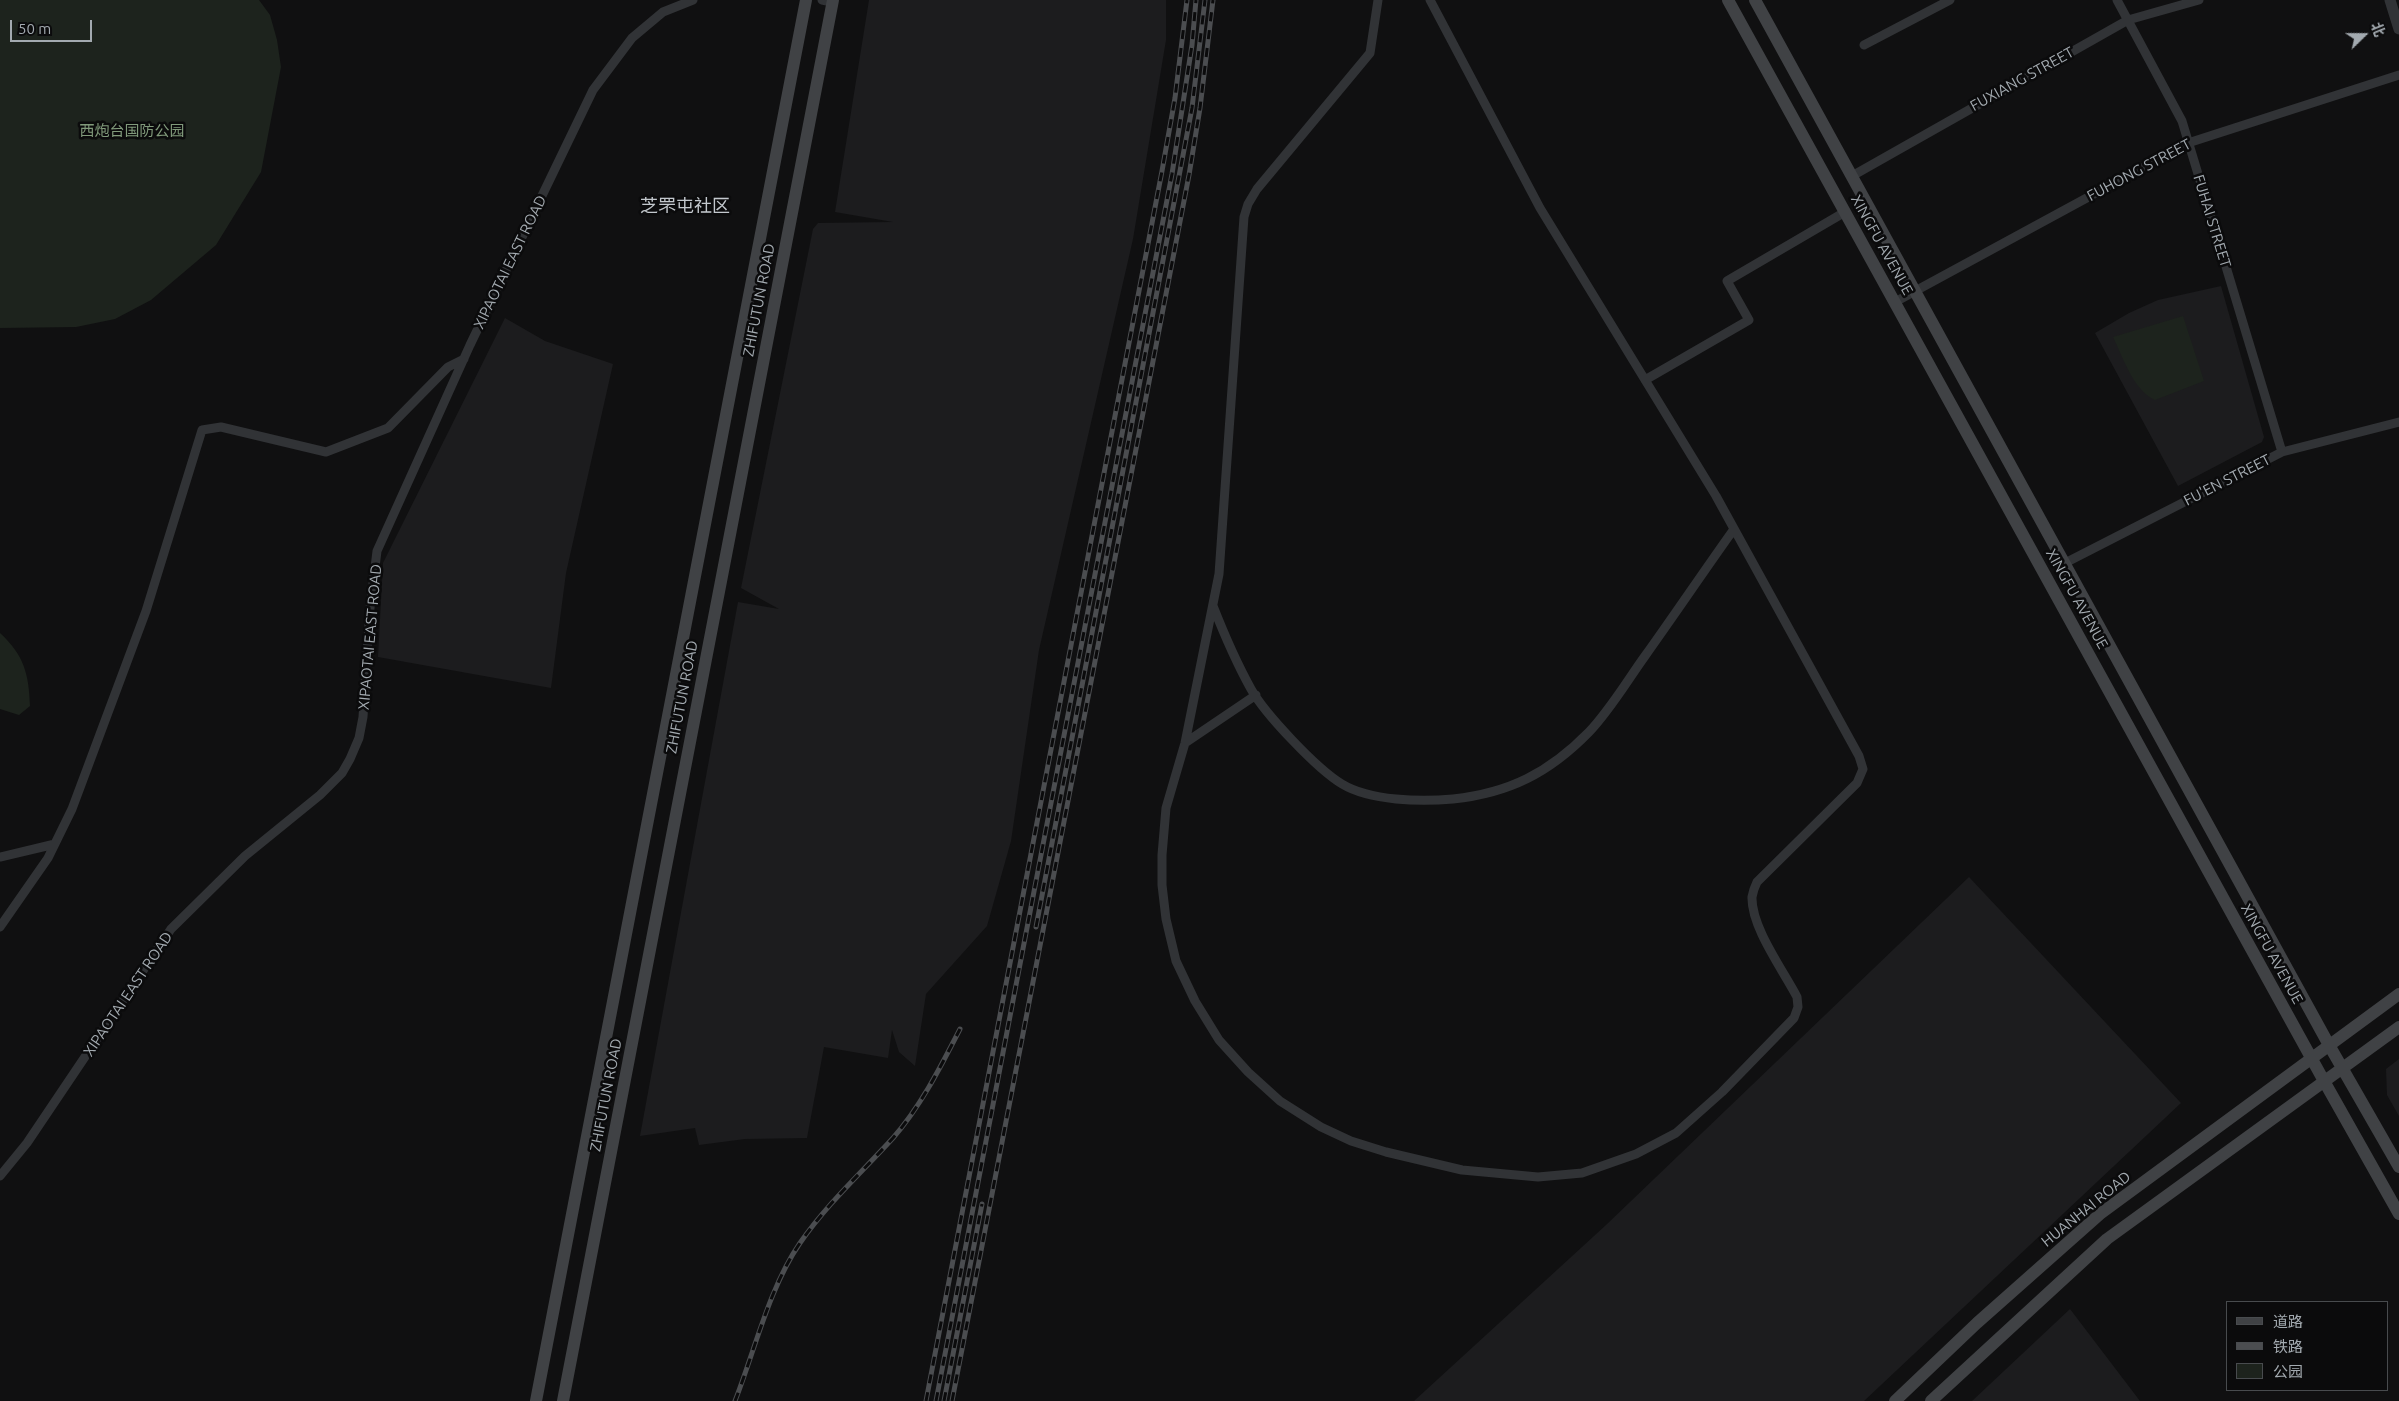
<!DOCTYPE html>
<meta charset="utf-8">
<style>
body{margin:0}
#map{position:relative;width:2399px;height:1401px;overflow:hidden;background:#101011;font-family:Ubuntu,"Noto Sans SC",sans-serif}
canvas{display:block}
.legend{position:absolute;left:2226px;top:1301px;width:162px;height:90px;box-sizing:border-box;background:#0b0b0c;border:1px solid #484b4e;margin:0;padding:6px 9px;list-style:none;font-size:15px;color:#a3aab0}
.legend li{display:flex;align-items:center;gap:10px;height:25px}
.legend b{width:25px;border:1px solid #484b4e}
.north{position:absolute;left:2339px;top:10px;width:50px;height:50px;-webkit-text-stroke:4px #0b0b0c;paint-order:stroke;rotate:68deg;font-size:14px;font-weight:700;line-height:20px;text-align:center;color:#a3aab0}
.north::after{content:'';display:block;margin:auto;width:18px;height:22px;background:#a3aab0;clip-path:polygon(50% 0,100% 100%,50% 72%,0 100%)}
.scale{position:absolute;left:10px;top:20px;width:82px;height:22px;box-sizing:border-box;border:2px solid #a3aab0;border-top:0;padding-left:6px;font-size:15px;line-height:18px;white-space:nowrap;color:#a3aab0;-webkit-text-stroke:4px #0b0b0c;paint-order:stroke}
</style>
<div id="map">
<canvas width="2399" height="1401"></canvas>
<ul class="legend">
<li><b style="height:6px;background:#404245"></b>道路</li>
<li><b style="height:6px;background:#4b4d50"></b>铁路</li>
<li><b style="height:14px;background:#1d231d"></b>公园</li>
</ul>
<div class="north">北</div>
<div class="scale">50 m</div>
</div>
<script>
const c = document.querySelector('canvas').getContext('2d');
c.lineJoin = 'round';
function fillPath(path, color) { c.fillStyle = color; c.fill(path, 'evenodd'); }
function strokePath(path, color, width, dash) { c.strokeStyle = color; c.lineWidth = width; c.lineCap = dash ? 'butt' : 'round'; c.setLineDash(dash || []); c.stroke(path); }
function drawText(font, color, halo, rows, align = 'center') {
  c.font = font + ' Ubuntu,"Noto Sans SC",sans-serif'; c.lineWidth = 5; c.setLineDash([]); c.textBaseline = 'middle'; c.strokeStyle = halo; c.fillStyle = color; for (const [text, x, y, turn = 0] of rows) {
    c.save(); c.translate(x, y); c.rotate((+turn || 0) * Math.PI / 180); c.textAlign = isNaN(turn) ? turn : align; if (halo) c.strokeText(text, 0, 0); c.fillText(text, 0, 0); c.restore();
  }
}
fillPath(new Path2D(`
 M869 0H1166V40L1133 239 1039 650 1011 841 987 926 926 994 915 1066 899 1052 892 1030 888 1058 824 1047 807 1138 745 1139 699 1145 695 1128 640 1136 738 602 779 609 741 588 813 229 818 223 893 222 835 212Z
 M2221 286 2264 437 2262 442 2178 486 2095 333 2129 313 2158 300Z
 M505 318 545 341 613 364 566 573 551 688 378 657 383 563Z
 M1969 877 2181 1103 1864 1401H1414L1606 1225Z
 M2399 1059V1116L2387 1095 2386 1069Z
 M2070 1309 2140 1401H1972Z`), '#1c1c1e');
fillPath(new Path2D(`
 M0 0H259L270 15 277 40 281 67 261 172 216 245 151 300 115 319 76 327 0 328Z
 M2183 316 2204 381 2155 400C2133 390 2123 357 2113 337Z
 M0 633C24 655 29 674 30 706L19 715 0 709Z`), '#1d231d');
strokePath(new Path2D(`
 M822 0 832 2
 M1378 0 1370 53 1257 189 1248 204 1244 217 1219 574 1185 743 1166 808 1162 855V885L1166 919 1176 961 1195 1001 1219 1040 1248 1072 1280 1101 1321 1127 1351 1141 1386 1152 1462 1170 1538 1177 1582 1173 1636 1154 1676 1133 1722 1092 1794 1018 1798 1007 1797 997C1783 970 1751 927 1752 897 1753 892 1755 886 1757 882L1857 783 1863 769 1859 756 1716 496 1540 208 1430 0
 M2117 0 2182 121 2282 452
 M1864 45 1950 0
 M1852 176 2128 20 2199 0
 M1895 302 2188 143 2399 75
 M1645 380 1749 320 1727 281 1845 212
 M2065 563 2282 452 2399 422
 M1213 606C1224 634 1236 662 1251 689 1265 714 1317 769 1342 784 1370 801 1421 802 1453 799 1509 793 1549 773 1589 732 1610 710 1627 681 1645 656 1675 614 1704 571 1734 529
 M1185 743 1256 695
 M0 857 55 844
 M0 927 48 858 72 809 146 611 202 430 221 427 326 452 388 428 448 367 464 359
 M0 1176 27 1143 171 929 245 856 320 795 342 773 350 759 359 738 363 717 370 608 377 551 470 345 593 90 632 38 663 12 693 0`), '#313336', 9);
strokePath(new Path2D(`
 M2390 0 2399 29`), '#313336', 11);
strokePath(new Path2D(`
 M1728 0 2324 1081 2399 1214
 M1755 0 2329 1045 2399 1167
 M536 1401 806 0
 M563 1401 833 0
 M1895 1401 1977 1323 2100 1214 2399 994
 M1931 1401 2107 1239 2399 1027`), '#404245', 12);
const rail = new Path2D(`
 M1036 927 1192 108 1205 0
 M735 1401C755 1350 769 1288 800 1243 827 1204 861 1173 893 1138 921 1106 941 1066 960 1029
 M926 1401 1162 171 1175 98 1187 0
 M936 1401 1172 174 1192 45 1196 0
 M944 1401 982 1204
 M952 1401 1189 175 1200 108 1213 0`);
strokePath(rail, '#4b4d50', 5);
strokePath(rail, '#0b0b0c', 3, [9]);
drawText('15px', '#a3aab0', '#0b0b0c', [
 ["FUXIANG STREET",2022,79,-29],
 ["FUHONG STREET",2139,170,-28],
 ["FUHAI STREET",2212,221,73],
 ["XINGFU AVENUE",1882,245,61],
 ["XIPAOTAI EAST ROAD",510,262,-64],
 ["ZHIFUTUN ROAD",759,300,-79],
 ["FU'EN STREET",2227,480,-27],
 ["XINGFU AVENUE",2077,599,61],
 ["XIPAOTAI EAST ROAD",370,637,-85],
 ["ZHIFUTUN ROAD",682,697,-79],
 ["XINGFU AVENUE",2272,954,61],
 ["XIPAOTAI EAST ROAD",128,994,-56],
 ["ZHIFUTUN ROAD",606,1095,-79],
 ["HUANHAI ROAD",2086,1209,-39]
]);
drawText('15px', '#819a7b', '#0b0b0c', [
 ["西炮台国防公园",132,131]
]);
drawText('18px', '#c3c8cd', '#0b0b0c', [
 ["芝罘屯社区",685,206]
]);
</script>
